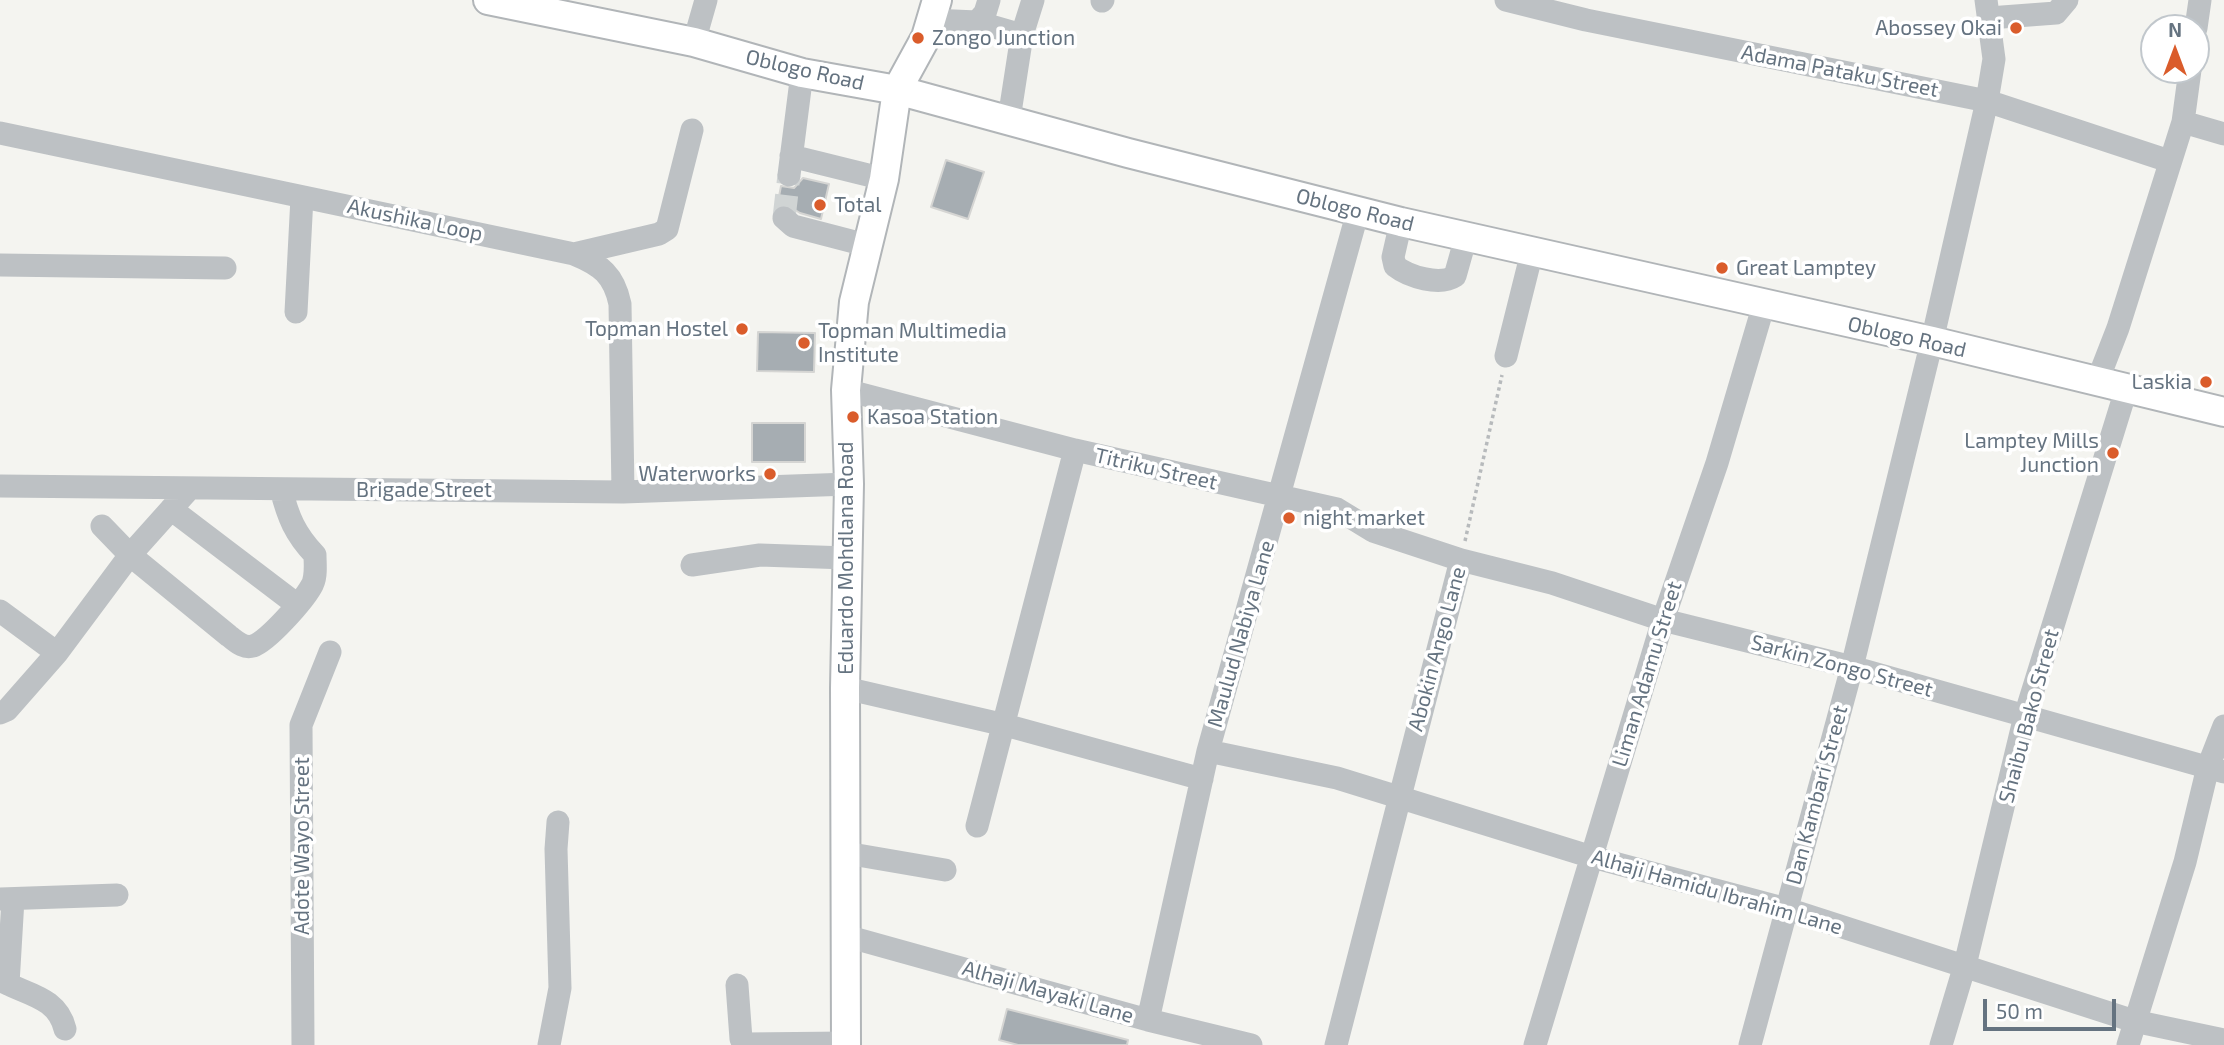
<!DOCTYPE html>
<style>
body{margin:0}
#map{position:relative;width:2224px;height:1045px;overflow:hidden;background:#f4f4f0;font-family:"Exo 2",sans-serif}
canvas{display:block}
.north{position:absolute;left:2140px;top:14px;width:70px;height:70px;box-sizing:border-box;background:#fff;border:2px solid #c1c7cc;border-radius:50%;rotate:0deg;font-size:19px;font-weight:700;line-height:28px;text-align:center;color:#657380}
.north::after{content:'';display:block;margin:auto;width:24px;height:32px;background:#da5c2b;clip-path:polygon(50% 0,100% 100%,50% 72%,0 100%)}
.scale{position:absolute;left:1983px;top:999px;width:133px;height:32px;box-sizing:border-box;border:4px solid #657380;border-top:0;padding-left:9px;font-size:21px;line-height:24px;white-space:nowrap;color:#657380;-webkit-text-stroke:5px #fff;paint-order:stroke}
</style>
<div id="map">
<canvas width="2224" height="1045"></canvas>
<div class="north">N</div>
<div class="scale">50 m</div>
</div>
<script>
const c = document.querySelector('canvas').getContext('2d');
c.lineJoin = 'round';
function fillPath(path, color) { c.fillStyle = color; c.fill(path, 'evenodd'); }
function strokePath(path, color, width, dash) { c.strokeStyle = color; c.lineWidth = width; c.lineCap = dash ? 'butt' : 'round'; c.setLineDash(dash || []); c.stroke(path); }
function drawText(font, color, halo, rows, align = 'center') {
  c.font = font + ' "Exo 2",sans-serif'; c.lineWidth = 7; c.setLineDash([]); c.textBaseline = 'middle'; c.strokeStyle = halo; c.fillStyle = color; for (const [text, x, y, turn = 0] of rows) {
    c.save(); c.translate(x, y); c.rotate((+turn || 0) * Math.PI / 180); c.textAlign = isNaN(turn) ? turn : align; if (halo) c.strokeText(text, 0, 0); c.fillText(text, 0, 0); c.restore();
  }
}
const building = new Path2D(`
 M946 160 984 172 968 219 931 207Z
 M803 178 829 184 821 219 800 213 787 205 777 207 781 186 794 188Z
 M758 332 815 333 814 372 757 371Z
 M752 423H805V462H752Z
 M1007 1009 1128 1040 1127 1045H1018L999 1040Z`);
fillPath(building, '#a6adb2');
strokePath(building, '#d5d5d3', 2);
strokePath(new Path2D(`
 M784 218 789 175`), '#d0d4d4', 23, [23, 11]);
const major = new Path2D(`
 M488 0 694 42 802 73 897 90 1128 153 1401 222 1932 341 2224 412
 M846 1045 845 688 849 484 846 390 854 302 884 179 897 90 926 37 937 0`);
strokePath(major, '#b1b5b8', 32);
strokePath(new Path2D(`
 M1465 541 1502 375`), '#b7babc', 3.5, [3.5, 3.5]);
strokePath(new Path2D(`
 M1506 0 1586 20 1987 101 2169 161
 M1102 1 1103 0
 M1989 18 2056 13 2067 0
 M931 20 977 22 985 13 989 0
 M977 22 1022 35
 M2196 28 2200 0
 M694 42 706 0
 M1009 119 1022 35 1033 0
 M2183 122 2224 134
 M0 133 574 254C601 265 614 275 620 304L623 492
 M791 156 884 179
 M789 175 802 73
 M784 218 793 226 866 245
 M1401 222 1393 257 1395 266C1409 277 1440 286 1455 276L1466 237
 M574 254 659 234 667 229 692 130
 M0 265 225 268
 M296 312 302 197
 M1506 356 1532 252
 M2097 382 2118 328 2183 122 2190 70
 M846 390 1075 450 1337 509 1373 531 1461 560 1552 583 1663 620 1852 667 2224 772
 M0 486 623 492 849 484
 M171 509 296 604
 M102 526 130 555 229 636C236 641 243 649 253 646 268 641 303 601 311 587 317 578 315 565 315 555 295 534 288 517 281 489
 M692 565 760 555 847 558
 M0 611 57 653
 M845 688 1005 725 1202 779
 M0 713 7 710 57 653 130 555 190 488
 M1208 751 1337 778 1592 857 1787 909 2134 1021 2224 1040
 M977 826 1075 450
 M846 853 945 870
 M0 899 117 895
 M846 936 1148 1020 1251 1045
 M0 980C26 995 57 996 65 1029
 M8 984 13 899
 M737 985 741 1039 745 1044 846 1043
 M1148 1020 1208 751 1358 211
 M303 1045 301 725 330 652
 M549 1045 560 988 556 849 558 822
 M1336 1045 1461 560
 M1535 1045 1663 620 1717 463 1764 304
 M1750 1045 1852 667 1932 341 1987 101 1994 59 1986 0
 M1941 1045 1965 965 2025 716 2126 390
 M2128 1045 2185 862 2208 767 2224 726`), '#bdc1c4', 23);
strokePath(major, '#fff', 28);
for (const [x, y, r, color] of [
 [2016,28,7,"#da5c2b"],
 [918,38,7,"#da5c2b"],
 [820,205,7,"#da5c2b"],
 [1722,268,7,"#da5c2b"],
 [742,329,7,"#da5c2b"],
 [804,343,7,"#da5c2b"],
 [2206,382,7,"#da5c2b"],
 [853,417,7,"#da5c2b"],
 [2113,453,7,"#da5c2b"],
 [770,474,7,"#da5c2b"],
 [1289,518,7,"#da5c2b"]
]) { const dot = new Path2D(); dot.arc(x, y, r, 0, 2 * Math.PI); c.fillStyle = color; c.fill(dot); strokePath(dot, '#fff', 2.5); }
drawText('21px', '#657380', '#fff', [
 ["Abossey Okai",2002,28,"right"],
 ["Zongo Junction",932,38],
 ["Total",834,205],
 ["Great Lamptey",1736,268],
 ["Topman Hostel",728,329,"right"],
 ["Topman Multimedia",818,331],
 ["Institute",818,355],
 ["Laskia",2192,382,"right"],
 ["Kasoa Station",867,417],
 ["Lamptey Mills",2099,441,"right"],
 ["Junction",2099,465,"right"],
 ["Waterworks",756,474,"right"],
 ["night market",1303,518]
], 'left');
drawText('21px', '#657380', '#fff', [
 ["Oblogo Road",805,70,13],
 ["Adama Pataku Street",1840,71,11],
 ["Oblogo Road",1355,210,14],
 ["Akushika Loop",415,220,12],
 ["Oblogo Road",1907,337,13],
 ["Titriku Street",1156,469,13],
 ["Brigade Street",424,490],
 ["Eduardo Mohdlana Road",846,558,-90],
 ["Maulud Nabiya Lane",1241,634,-74],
 ["Abokin Ango Lane",1437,649,-75],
 ["Sarkin Zongo Street",1842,666,15],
 ["Liman Adamu Street",1647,674,-73],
 ["Shaibu Bako Street",2029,716,-75],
 ["Dan Kambari Street",1817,795,-75],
 ["Adote Wayo Street",302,846,-90],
 ["Alhaji Hamidu Ibrahim Lane",1717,892,16],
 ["Alhaji Mayaki Lane",1048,992,16]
]);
</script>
